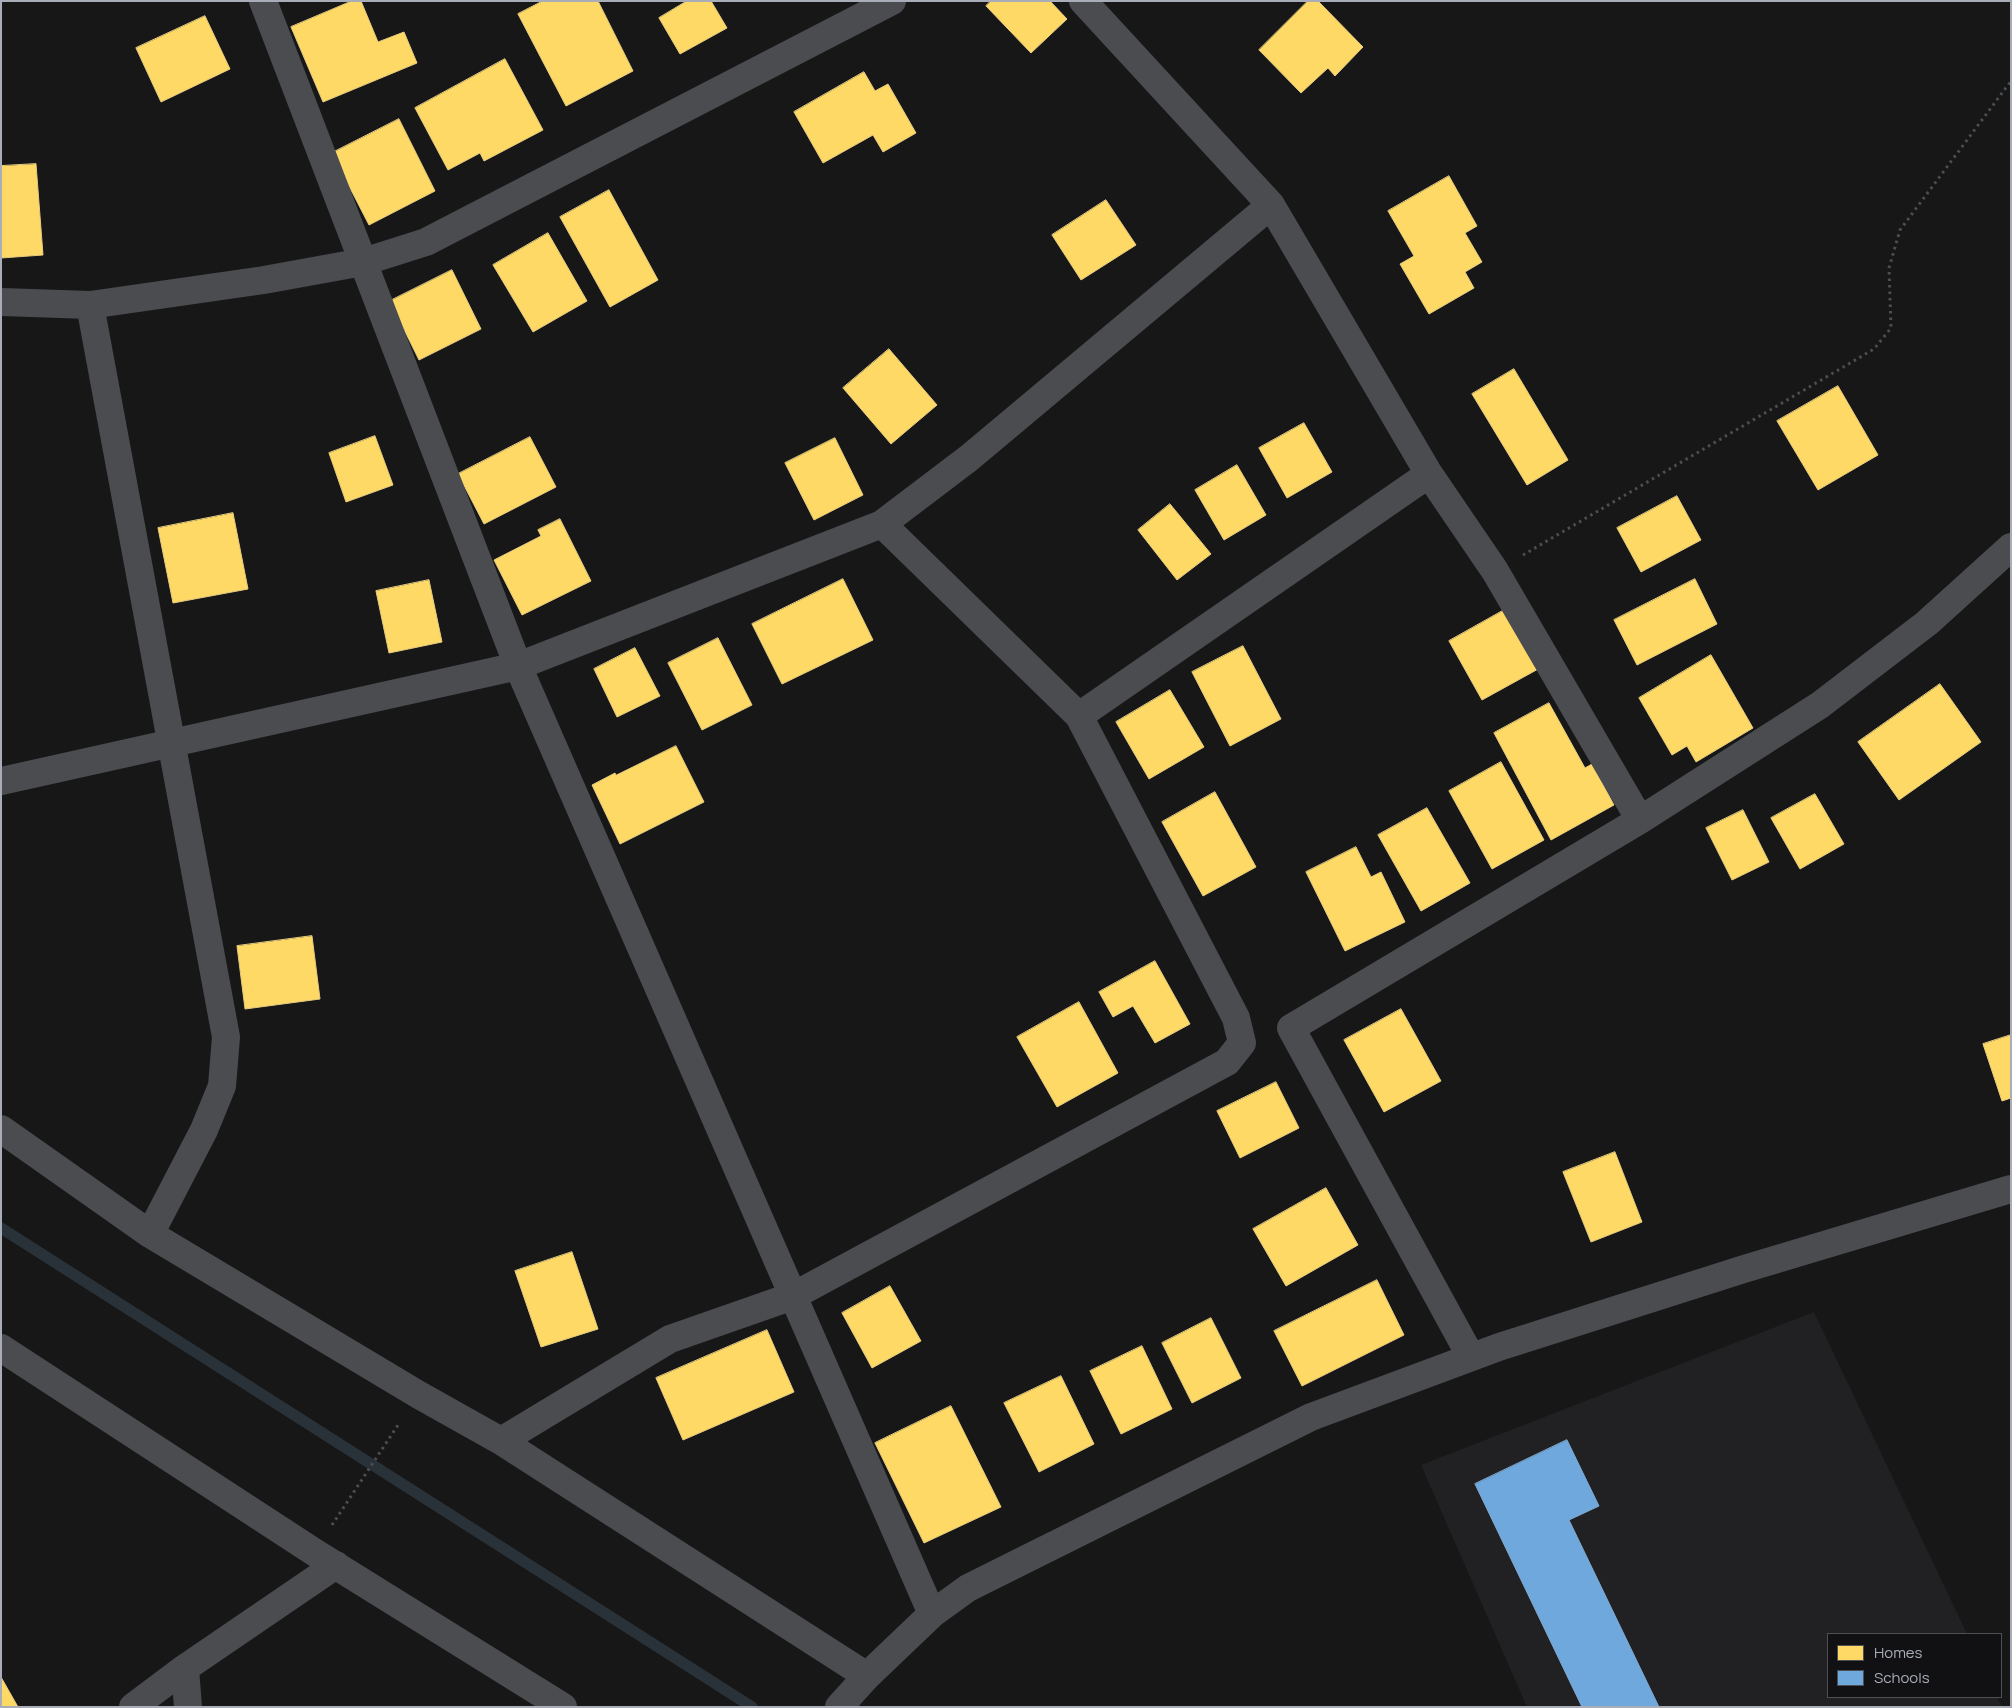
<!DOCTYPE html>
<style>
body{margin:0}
#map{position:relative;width:2012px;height:1708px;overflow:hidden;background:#171717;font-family:Manrope,sans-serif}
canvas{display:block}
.frame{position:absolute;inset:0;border:2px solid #a8adb8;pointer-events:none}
.legend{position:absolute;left:1827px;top:1633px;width:175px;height:65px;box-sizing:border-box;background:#111113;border:1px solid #4d4f55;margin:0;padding:6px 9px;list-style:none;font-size:15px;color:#a8adb8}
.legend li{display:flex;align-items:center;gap:10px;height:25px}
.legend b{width:25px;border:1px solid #4d4f55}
</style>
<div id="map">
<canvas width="2012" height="1708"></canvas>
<div class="frame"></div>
<ul class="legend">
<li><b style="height:14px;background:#ffd966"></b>Homes</li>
<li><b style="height:14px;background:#6fa8dc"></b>Schools</li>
</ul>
</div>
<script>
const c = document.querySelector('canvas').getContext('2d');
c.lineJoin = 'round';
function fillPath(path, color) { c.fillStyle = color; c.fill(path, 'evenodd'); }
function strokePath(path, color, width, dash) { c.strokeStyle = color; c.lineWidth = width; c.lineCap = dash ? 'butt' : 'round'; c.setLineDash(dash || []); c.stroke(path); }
fillPath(new Path2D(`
 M1814 1312 1967 1634H1828V1697H1997L2002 1707H1527L1421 1465Z`), '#212123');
const homes = new Path2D(`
 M352 1H361L378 42 404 32 417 63 323 102 291 27Z
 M543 1H598L633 71 566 106 518 14Z
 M687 1H711L727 28 680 54 659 18Z
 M991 1H1050L1067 19 1031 53 986 6Z
 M1308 1H1318L1363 47 1335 76 1328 68 1301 93 1259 50Z
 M205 16 230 69 161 102 136 48Z
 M505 59 543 130 484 161 480 153 448 170 415 108Z
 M864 72 875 91 888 84 916 133 883 152 873 135 823 163 794 112Z
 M399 119 435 191 369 225 332 153Z
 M36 164 43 255 1 258V166Z
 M1449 176 1477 226 1465 233 1482 262 1465 272 1474 288 1429 314 1400 264 1414 256 1388 211Z
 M609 190 658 280 610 307 560 217Z
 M1106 200 1136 245 1081 280 1052 235Z
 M548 233 587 301 533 332 493 265Z
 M452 270 481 329 419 360 390 301Z
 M889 349 937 405 891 444 843 388Z
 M1514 369 1568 460 1527 485 1472 394Z
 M1838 386 1878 455 1818 490 1777 421Z
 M1304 423 1332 472 1287 498 1259 448Z
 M375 436 393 485 346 502 329 453Z
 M530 437 556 487 484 524 458 474Z
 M835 438 863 495 814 520 785 463Z
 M1237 465 1266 515 1224 540 1195 490Z
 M1677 496 1701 540 1641 572 1617 528Z
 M1170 504 1211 554 1177 580 1138 530Z
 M233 513 248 589 173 603 158 528Z
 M560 519 591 581 522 615 494 560 541 536 538 530Z
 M843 579 873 640 782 684 752 624Z
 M1695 579 1717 624 1637 665 1614 620Z
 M429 580 442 642 389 653 376 591Z
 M1506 609 1540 668 1482 700 1449 641Z
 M718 638 752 705 702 730 668 663Z
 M1243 646 1281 719 1230 746 1192 672Z
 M635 648 660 696 617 717 594 669Z
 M1711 655 1753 728 1696 762 1687 746 1672 755 1639 698Z
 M1940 684 1981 742 1899 800 1858 742Z
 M1170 690 1204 747 1149 779 1116 722Z
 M1549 703 1585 768 1592 764 1614 805 1551 840 1494 733Z
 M676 746 704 802 620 844 592 785 615 773 616 775Z
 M1501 762 1544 840 1492 869 1449 791Z
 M1215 792 1256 867 1203 896 1162 822Z
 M1815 794 1844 844 1800 869 1771 818Z
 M1427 808 1470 883 1421 911 1378 835Z
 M1743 810 1769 862 1732 880 1706 828Z
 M1356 847 1371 877 1381 872 1405 922 1345 951 1306 872Z
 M312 936 320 999 245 1009 237 946Z
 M1155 961 1190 1024 1155 1043 1133 1006 1113 1017 1099 992Z
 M1079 1002 1118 1073 1057 1107 1017 1037Z
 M1401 1009 1441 1081 1384 1112 1344 1040Z
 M2011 1035V1098L2002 1101 1983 1044Z
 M1276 1082 1299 1128 1240 1158 1217 1111Z
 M1615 1152 1642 1222 1591 1242 1563 1172Z
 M1326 1188 1358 1245 1286 1286 1253 1229Z
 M572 1252 598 1329 541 1347 515 1271Z
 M1377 1280 1404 1335 1302 1386 1274 1331Z
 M890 1286 921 1341 872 1368 842 1313Z
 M1211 1318 1241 1378 1192 1403 1162 1343Z
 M767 1330 794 1392 683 1440 656 1378Z
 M1142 1346 1172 1409 1121 1434 1090 1371Z
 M1061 1376 1094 1444 1039 1472 1004 1403Z
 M951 1406 1001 1507 924 1543 875 1443Z
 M1 1677 18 1707H1Z`);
fillPath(homes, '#ffd966');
strokePath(homes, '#e5cc7f', 1);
const schools = new Path2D(`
 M1567 1440 1599 1506 1569 1520 1659 1707H1582L1475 1484Z`);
fillPath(schools, '#6fa8dc');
strokePath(schools, '#80aad1', 1);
strokePath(new Path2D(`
 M1 1228 752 1707`), '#2a3239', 11);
strokePath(new Path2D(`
 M1523 555 1874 349 1891 328 1889 268 1900 230 2011 81
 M332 1525 400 1422`), '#4d4e52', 3, [2.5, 4]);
strokePath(new Path2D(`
 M263 1 518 666 932 1614
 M1083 1 1271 205 1429 474 1495 571 1640 820
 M1 302 90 305 226 1037 222 1086 204 1130 150 1234
 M90 305 264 280 363 262 426 242 892 1
 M1079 716 1429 474
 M1 781 518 666 882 524 969 458 1271 205
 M1 1129 150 1234 419 1395 501 1441 867 1676
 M1 1348 314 1552 563 1707
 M1471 1357 1291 1028 1640 820 1820 705 1927 623 2011 547
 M501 1441 670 1339 793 1296 1227 1062 1242 1043 1236 1018 1079 716 882 524
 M185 1668 188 1707
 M133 1707 185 1668 336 1565
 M839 1707 867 1676 932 1614 968 1588 1311 1417 1499 1347 1744 1269 2011 1189`), '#4b4c50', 28);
</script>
